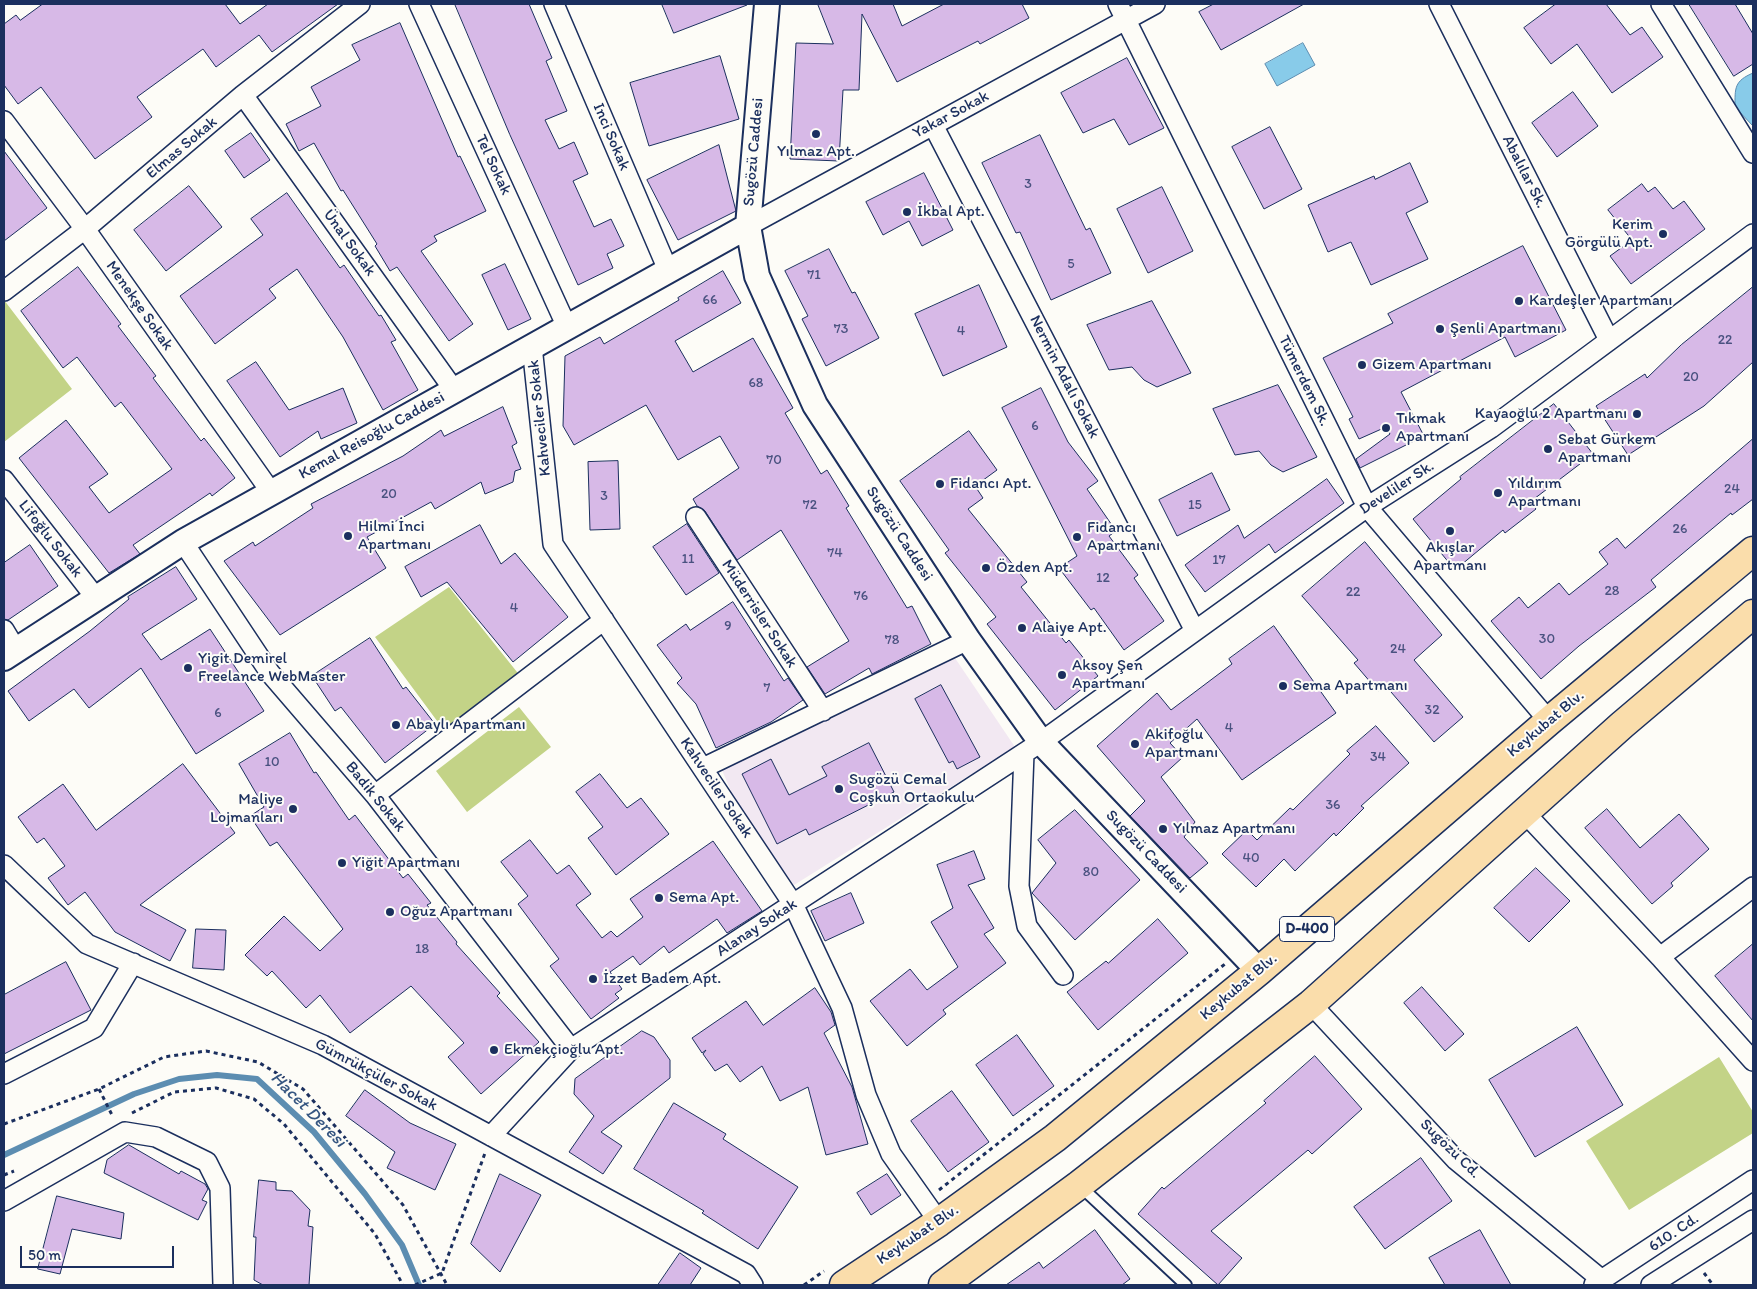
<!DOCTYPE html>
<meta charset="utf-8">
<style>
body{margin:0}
#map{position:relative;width:1757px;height:1289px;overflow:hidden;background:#fdfcf7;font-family:Itim,sans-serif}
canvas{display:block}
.frame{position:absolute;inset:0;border:5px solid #1b2f5e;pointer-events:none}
.scale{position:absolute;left:20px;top:1246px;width:154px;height:22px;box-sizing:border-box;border:2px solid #1b2f5e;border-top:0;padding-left:6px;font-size:15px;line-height:18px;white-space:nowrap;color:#1b2f5e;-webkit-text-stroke:4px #fdfcf7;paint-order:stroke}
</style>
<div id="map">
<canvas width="1757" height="1289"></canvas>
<div class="frame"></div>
<div class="scale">50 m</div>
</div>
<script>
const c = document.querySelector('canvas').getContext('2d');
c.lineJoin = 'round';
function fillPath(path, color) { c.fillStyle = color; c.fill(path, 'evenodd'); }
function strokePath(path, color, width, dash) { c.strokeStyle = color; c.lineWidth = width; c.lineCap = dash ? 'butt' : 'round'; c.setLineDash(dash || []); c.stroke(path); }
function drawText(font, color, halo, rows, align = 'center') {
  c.font = font + ' Itim,sans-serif'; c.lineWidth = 4; c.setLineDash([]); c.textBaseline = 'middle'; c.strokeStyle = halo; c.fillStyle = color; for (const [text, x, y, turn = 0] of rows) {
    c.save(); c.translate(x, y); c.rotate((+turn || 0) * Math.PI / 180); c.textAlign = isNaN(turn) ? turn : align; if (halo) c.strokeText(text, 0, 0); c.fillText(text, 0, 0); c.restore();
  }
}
fillPath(new Path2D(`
 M955 658 1015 747 794 885 738 808 722 770Z`), '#f2e8f2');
fillPath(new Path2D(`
 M4 300 72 389 4 442Z
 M449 587 521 677 446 733 375 637Z
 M519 707 551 747 467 812 436 771Z
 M1719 1057 1753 1112V1133L1629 1210 1586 1141Z`), '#c3d387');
const water = new Path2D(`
 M1303 43 1315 65 1277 86 1265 64Z
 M1753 73V126L1735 107C1735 88 1734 81 1753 73Z`);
fillPath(water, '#88cbe9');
strokePath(water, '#5c8db1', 1);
strokePath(new Path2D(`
 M4 1155 134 1094 179 1079 217 1075 257 1079 314 1132 365 1194 402 1245 419 1285`), '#5c8db1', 6);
const building = new Path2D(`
 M43 4H225L240 24 268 4H338L272 52 259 35 216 67 203 49 137 97 152 117 95 159 41 87 18 104 4 85V24L16 15 20 20Z
 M455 4H529L552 58 546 61 567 111 545 120 559 149 574 142 588 174 573 181 594 227 611 219 624 246 607 254 613 268 578 285 510 135Z
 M662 4H747V5L674 33Z
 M818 4H893L902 26 944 4H1022L1029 18 980 44 978 41 897 82 862 14 859 90H843L839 161 790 159 796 43 833 44Z
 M1214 4H1304L1221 50 1199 12Z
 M1556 4H1606L1630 35 1642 27 1663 57 1612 93 1577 44 1551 64 1524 28Z
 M1689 4H1735L1753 34V64L1734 76Z
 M400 23 458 157 460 156 486 211 434 236 437 241 421 251 473 324 449 341 397 267 390 271 375 246 377 244 343 190 341 191 314 143 299 151 286 124 321 106 311 87 360 60 352 45Z
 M720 56 739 119 649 146 630 83Z
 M1127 58 1164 128 1129 145 1114 119 1083 133 1061 93Z
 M1573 92 1598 126 1557 157 1532 123Z
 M1270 127 1302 189 1264 209 1232 147Z
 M251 133 270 160 244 178 225 151Z
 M1040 135 1086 230 1090 228 1111 273 1051 300 1020 232 1016 233 982 163Z
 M719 145 736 211 678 240 647 180Z
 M4 151 47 208 4 241Z
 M1410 163 1428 202 1406 213 1428 259 1371 285 1351 242 1328 252 1308 205 1374 176 1375 179Z
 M924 173 953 230 922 246 909 221 883 235 866 202Z
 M1642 184 1648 192 1655 187 1673 209 1684 201 1705 229 1631 284 1610 256 1632 240 1608 210Z
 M189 186 222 227 166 271 134 230Z
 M1162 187 1193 251 1148 273 1117 209Z
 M287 193 340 268 344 265 379 316 381 315 396 340 391 342 418 390 383 410 343 337 297 269 269 289 276 298 215 344 180 296 263 235 251 219Z
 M1523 246 1566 330 1515 357 1505 337 1401 392 1424 436 1360 468 1356 459 1390 434 1386 427 1359 439 1349 419 1353 417 1323 358 1393 323 1388 314Z
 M829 249 852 293 855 292 879 338 826 366 802 319 808 316 785 271Z
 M505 264 531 319 508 330 482 275Z
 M78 267 121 324 118 326 156 376 153 378 201 441 204 438 235 478 212 496 210 493 133 545 140 554 109 573 19 458 66 420 108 474 89 487 109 513 172 469 121 402 115 407 77 357 63 368 21 311Z
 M723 271 741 303 675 341 693 372 753 338 793 408 785 413 821 474 827 470 849 506 846 508 907 608 912 606 931 644 872 674 869 668 825 694 807 667 849 641 781 530 737 560 705 511 697 506 693 499 739 468 720 436 678 460 646 405 574 445 563 426 565 356 600 337 604 344 679 300 678 298Z
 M979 285 1007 347 943 376 915 314Z
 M1753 287V362L1704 406 1628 455 1596 406 1645 374 1647 378 1681 345Z
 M1152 301 1191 373 1157 387 1144 380 1132 367 1109 370 1087 325Z
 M256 362 289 410 343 388 357 423 321 439 318 431 280 457 227 381Z
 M1278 385 1317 457 1283 472 1271 465 1259 451 1235 455 1213 409Z
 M1041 388 1068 442 1098 481 1087 489 1116 531 1109 536 1138 575 1134 578 1164 621 1124 650 1094 608 1091 610 1059 568 1077 556 1002 408Z
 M1554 404 1593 454 1530 502 1536 509 1505 533 1503 530 1455 570 1413 519 1461 479 1460 477Z
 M503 407 517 443 512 446 521 469 515 471 513 482 485 494 481 482 435 509 431 502 367 537 386 568 280 635 224 561 253 542 255 546 313 508 311 504 403 456 441 430 444 436Z
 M969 431 997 470 975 486 983 498 968 509 1027 582 1021 587 1066 643 1069 640 1098 676 1055 710 987 624 996 617 945 553 949 550 900 481Z
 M1753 439V499L1732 515 1731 513 1651 580 1656 587 1579 646 1541 679 1491 621 1519 597 1528 608 1559 583 1569 595 1608 564 1599 552 1617 538 1625 548Z
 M618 461 620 529 590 530 588 462Z
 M1212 473 1230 510 1177 536 1159 500Z
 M1327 479 1344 503 1275 553 1269 544 1205 592 1185 565 1238 525 1244 538Z
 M687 524 719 573 686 595 653 547Z
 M480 525 501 564 515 553 568 617 513 662 447 582 421 597 405 567Z
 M1365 542 1442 635 1414 660 1463 717 1434 742 1385 685 1378 691 1354 663 1358 660 1302 596Z
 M30 545 58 586 8 620 4 619V563Z
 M176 567 197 599 142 634 161 660 210 629 264 711 196 754 141 668 89 708 74 689 29 721 8 691 90 631 129 599 128 597Z
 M733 602 784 681 788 678 803 700 771 722 716 748 696 704 677 683 682 678 657 645 686 624 690 630Z
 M1274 626 1336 713 1242 780 1197 719 1170 743 1183 757 1161 777 1195 822 1184 837 1208 863 1190 878 1130 816 1145 801 1097 746 1157 693 1171 710 1232 664 1229 659Z
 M370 638 403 689 406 687 435 724 385 763 341 707 335 711 312 676Z
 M941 685 980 757 957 769 953 761 949 763 915 699Z
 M1376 726 1409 763 1361 806 1364 808 1336 836 1334 833 1295 871 1284 859 1256 887 1222 854 1247 830 1257 840 1290 808 1293 810 1350 754 1347 751Z
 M290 733 314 773 316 772 349 820 355 815 403 878 408 874 431 903 427 905 457 942 456 944 500 993 497 996 539 1042 481 1094 448 1057 464 1043 411 986 350 1033 320 995 306 1008 272 971 267 976 245 955 284 916 320 951 343 929 277 842 270 846 250 816 264 807 239 764Z
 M869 743 894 792 809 835 806 829 777 844 742 774 771 759 789 795 827 776 822 767Z
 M183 764 235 833 140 905 186 930 170 961 115 932 85 892 68 905 48 878 65 866 44 838 37 843 18 817 63 784 96 830Z
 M600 774 627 808 641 798 669 834 616 875 588 838 603 827 576 792Z
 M1607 809 1640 848 1679 814 1709 849 1671 883 1673 886 1652 904 1585 828Z
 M1075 810 1140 880 1075 940 1032 893 1056 863 1038 840Z
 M530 840 557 874 569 865 591 894 576 905 602 938 611 931 617 937 643 917 630 899 713 841 762 911 727 933 717 919 669 953 664 946 640 965 633 956 610 972 622 989 615 994 619 998 591 1019 550 966 559 959 518 904 528 896 501 862Z
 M974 851 985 879 968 885 994 928 984 934 1006 963 943 1010 946 1014 907 1046 870 1001 910 969 927 990 958 967 931 922 953 908 937 865Z
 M1536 868 1570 901 1529 942 1494 908Z
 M851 893 864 923 825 941 811 911Z
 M1158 919 1188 953 1098 1030 1067 992 1106 961 1108 963Z
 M196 929 226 930 224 970 193 968Z
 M1753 944V1021L1715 976Z
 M66 962 91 1010 4 1054V995Z
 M1422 987 1464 1034 1445 1051 1404 1003Z
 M815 988 831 1012 835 1025 824 1033 852 1087 868 1144 826 1155 808 1087 780 1101 762 1066 740 1082 727 1064 715 1071 703 1054 706 1050 702 1053 692 1038 746 1001 763 1025Z
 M1577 1027 1623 1105 1535 1157 1489 1080Z
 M642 1031 654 1037 670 1060V1078L601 1132 622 1146 603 1174 569 1152 594 1116 574 1094 575 1079Z
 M1017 1035 1054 1086 1013 1116 976 1065Z
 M1315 1056 1362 1109 1312 1154 1308 1150 1211 1231 1242 1258 1218 1285 1138 1214 1162 1187 1164 1189 1266 1103 1264 1101Z
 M365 1090 410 1123 456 1144 435 1190 387 1168 395 1152 346 1116Z
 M952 1091 989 1142 948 1172 911 1121Z
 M674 1103 726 1134 723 1139 798 1187 758 1249 702 1213 704 1211 634 1169Z
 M129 1145 179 1174 181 1171 205 1184 208 1189 202 1200 207 1202 198 1220 104 1173 107 1160Z
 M1421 1158 1452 1201 1385 1249 1354 1207Z
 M500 1174 541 1195 500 1272 471 1244Z
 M887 1174 901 1195 871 1215 857 1193Z
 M259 1180 276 1182V1190L292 1191 310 1210 308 1226 313 1227 309 1285H263L254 1280 256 1237H254Z
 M57 1196 124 1213 121 1239 72 1229 60 1274 38 1269Z
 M1095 1230 1130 1279 1122 1285H1006L1039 1262 1043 1268Z
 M1480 1230 1511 1285H1445L1429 1258Z
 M680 1253 701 1268 690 1285H658Z`);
fillPath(building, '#d7b9e7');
strokePath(building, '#1b2f5e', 1);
const service = new Path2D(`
 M1079 1185 1186 1285`);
const minor = new Path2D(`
 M419 4 567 327
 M554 4 668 270
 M1118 4 1367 507 1549 721
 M1439 4 1609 340
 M1661 4 1753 153
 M243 95 454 390
 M4 121 85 229 271 492
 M933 125 1194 629
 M748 226 1155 4
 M4 291 85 229 243 95 360 4
 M532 346 553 544 793 904 842 1008 866 1095 891 1154 939 1222
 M4 480 96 598
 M696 517 823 711
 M183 542 270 673 375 795 571 1049
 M4 630 16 650
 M1024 753 1019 886 1027 926 1063 975
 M703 768 968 640
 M375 795 604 620
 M1524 812 1660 957 1753 1061
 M4 865 87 944 323 1045 746 1274 753 1285
 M1660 957 1753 887
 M1311 1004 1456 1160 1602 1280
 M4 1074 94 1028 133 963
 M491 1136 571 1049 1041 742 1367 507 1491 428 1753 234
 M4 1201 125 1132 156 1137 207 1162 220 1188 223 1285
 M1594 1285 1753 1180
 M1651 1285 1753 1220`);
const tertiary = new Path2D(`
 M767 4 748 226 757 276 815 405 968 640 1041 742 1259 971
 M4 658 183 542 748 226`);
const trunk = new Path2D(`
 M844 1285 939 1222 1055 1138 1259 971 1549 721 1753 551
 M943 1285 1079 1185 1311 1004 1622 725 1753 614`);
strokePath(service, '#1b2f5e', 14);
strokePath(minor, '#1b2f5e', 22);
strokePath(tertiary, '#1b2f5e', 28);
strokePath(trunk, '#1b2f5e', 31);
strokePath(new Path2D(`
 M99 1089 113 1117
 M132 1113 174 1092 216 1088 254 1099 284 1124 375 1234 403 1285
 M4 1124 99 1089 164 1057 206 1051 258 1062 303 1089 403 1205 447 1285
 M4 1175 14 1171
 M939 1190 1225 964
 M1704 1273 1713 1285
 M415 1285 442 1273 485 1153
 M804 1285 824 1271`), '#1b2f5e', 3, [4, 4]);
strokePath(service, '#fdfcf7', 10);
strokePath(minor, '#fdfcf7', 19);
strokePath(tertiary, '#fdfcf7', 24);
strokePath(trunk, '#faddab', 28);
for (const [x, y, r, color] of [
 [816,134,5,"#1b2f5e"],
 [907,212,5,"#1b2f5e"],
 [1663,234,5,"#1b2f5e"],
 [1519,301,5,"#1b2f5e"],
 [1440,329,5,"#1b2f5e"],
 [1362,365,5,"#1b2f5e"],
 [1637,414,5,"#1b2f5e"],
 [1386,428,5,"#1b2f5e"],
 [1548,449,5,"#1b2f5e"],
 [940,484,5,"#1b2f5e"],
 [1498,493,5,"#1b2f5e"],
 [1450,531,5,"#1b2f5e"],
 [348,536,5,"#1b2f5e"],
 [1077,537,5,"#1b2f5e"],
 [986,568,5,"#1b2f5e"],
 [1022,628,5,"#1b2f5e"],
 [188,668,5,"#1b2f5e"],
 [1062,675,5,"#1b2f5e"],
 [1283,686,5,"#1b2f5e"],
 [396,725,5,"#1b2f5e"],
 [1135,744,5,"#1b2f5e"],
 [839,789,5,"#1b2f5e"],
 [293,809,5,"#1b2f5e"],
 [1163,829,5,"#1b2f5e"],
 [342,863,5,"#1b2f5e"],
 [659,898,5,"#1b2f5e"],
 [390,912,5,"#1b2f5e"],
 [593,979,5,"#1b2f5e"],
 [494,1050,5,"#1b2f5e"]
]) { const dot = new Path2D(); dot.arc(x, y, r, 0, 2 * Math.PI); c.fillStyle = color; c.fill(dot); strokePath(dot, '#fdfcf7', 2); }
drawText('14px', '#4a5280', null, [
 ["3",1028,184],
 ["5",1071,264],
 ["71",814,275],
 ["66",710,300],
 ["73",841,329],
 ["4",961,331],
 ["22",1725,340],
 ["20",1691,377],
 ["68",756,383],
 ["6",1035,426],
 ["70",774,460],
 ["24",1732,489],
 ["20",389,494],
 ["3",604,496],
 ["72",810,505],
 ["15",1195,505],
 ["26",1680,529],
 ["74",835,553],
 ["11",688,559],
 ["17",1219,560],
 ["12",1103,578],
 ["28",1612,591],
 ["22",1353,592],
 ["76",861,596],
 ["4",514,608],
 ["9",728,626],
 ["30",1547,639],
 ["78",892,640],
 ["24",1398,649],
 ["7",767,688],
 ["32",1432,710],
 ["6",218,713],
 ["4",1229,728],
 ["34",1378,757],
 ["10",272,762],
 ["36",1333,805],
 ["40",1251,858],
 ["80",1091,872],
 ["18",422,949]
]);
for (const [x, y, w] of [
 [1307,929,55]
]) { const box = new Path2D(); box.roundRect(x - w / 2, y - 12.5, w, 25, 4); c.fillStyle = '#fdfcf7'; c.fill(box); strokePath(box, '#1b2f5e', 1); }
drawText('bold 15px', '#1b2f5e', null, [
 ["D-400",1307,929]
]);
drawText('16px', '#1b2f5e', '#fdfcf7', [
 ["Yakar Sokak",951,115,-28],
 ["Inci Sokak",611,137,67],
 ["Elmas Sokak",182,148,-40],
 ["Sugözü Caddesi",754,152,-85],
 ["Tel Sokak",493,165,65],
 ["Abalılar Sk.",1524,172,63],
 ["Ünal Sokak",349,243,54],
 ["Menekşe Sokak",139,306,55],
 ["Nermin Adalı Sokak",1064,377,63],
 ["Tümerdem Sk.",1304,381,64],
 ["Kahveciler Sokak",540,418,-96],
 ["Kemal Reisoğlu Caddesi",372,436,-29],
 ["Develiler Sk.",1397,488,-33],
 ["Sugözü Caddesi",899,534,57],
 ["Lifoğlu Sokak",50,539,52],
 ["Müderrisler Sokak",759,614,57],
 ["Keykubat Blv.",1546,724,-40],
 ["Kahveciler Sokak",716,788,56],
 ["Badik Sokak",375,797,51],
 ["Sugözü Caddesi",1146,852,46],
 ["Alanay Sokak",757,928,-33],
 ["Keykubat Blv.",1239,987,-40],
 ["Gümrükçüler Sokak",376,1075,28],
 ["Sugözü Cd.",1450,1149,44],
 ["610. Cd.",1674,1233,-34],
 ["Keykubat Blv.",918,1235,-34]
]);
drawText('16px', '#1b2f5e', '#fdfcf7', [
 ["Yılmaz Apt.",816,152,"center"],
 ["İkbal Apt.",917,212],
 ["Kerim",1653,225,"right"],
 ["Görgülü Apt.",1653,243,"right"],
 ["Kardeşler Apartmanı",1529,301],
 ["Şenli Apartmanı",1450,329],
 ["Gizem Apartmanı",1372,365],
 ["Kayaoğlu 2 Apartmanı",1627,414,"right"],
 ["Tıkmak",1396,419],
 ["Apartmanı",1396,437],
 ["Sebat Gürkem",1558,440],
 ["Apartmanı",1558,458],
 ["Fidancı Apt.",950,484],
 ["Yıldırım",1508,484],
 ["Apartmanı",1508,502],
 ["Hilmi İnci",358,527],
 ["Apartmanı",358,545],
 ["Fidancı",1087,528],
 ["Apartmanı",1087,546],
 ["Akışlar",1450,548,"center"],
 ["Apartmanı",1450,566,"center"],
 ["Özden Apt.",996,568],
 ["Alaiye Apt.",1032,628],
 ["Yigit Demirel",198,659],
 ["Freelance WebMaster",198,677],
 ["Aksoy Şen",1072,666],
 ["Apartmanı",1072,684],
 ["Sema Apartmanı",1293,686],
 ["Abaylı Apartmanı",406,725],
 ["Akifoğlu",1145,735],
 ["Apartmanı",1145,753],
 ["Sugözü Cemal",849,780],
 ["Coşkun Ortaokulu",849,798],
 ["Maliye",283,800,"right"],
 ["Lojmanları",283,818,"right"],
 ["Yılmaz Apartmanı",1173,829],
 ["Yiğit Apartmanı",352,863],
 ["Sema Apt.",669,898],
 ["Oğuz Apartmanı",400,912],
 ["İzzet Badem Apt.",603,979],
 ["Ekmekçioğlu Apt.",504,1050]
], 'left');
drawText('italic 18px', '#365681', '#fdfcf7', [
 ["Hacet Deresi",308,1110,45]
]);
</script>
